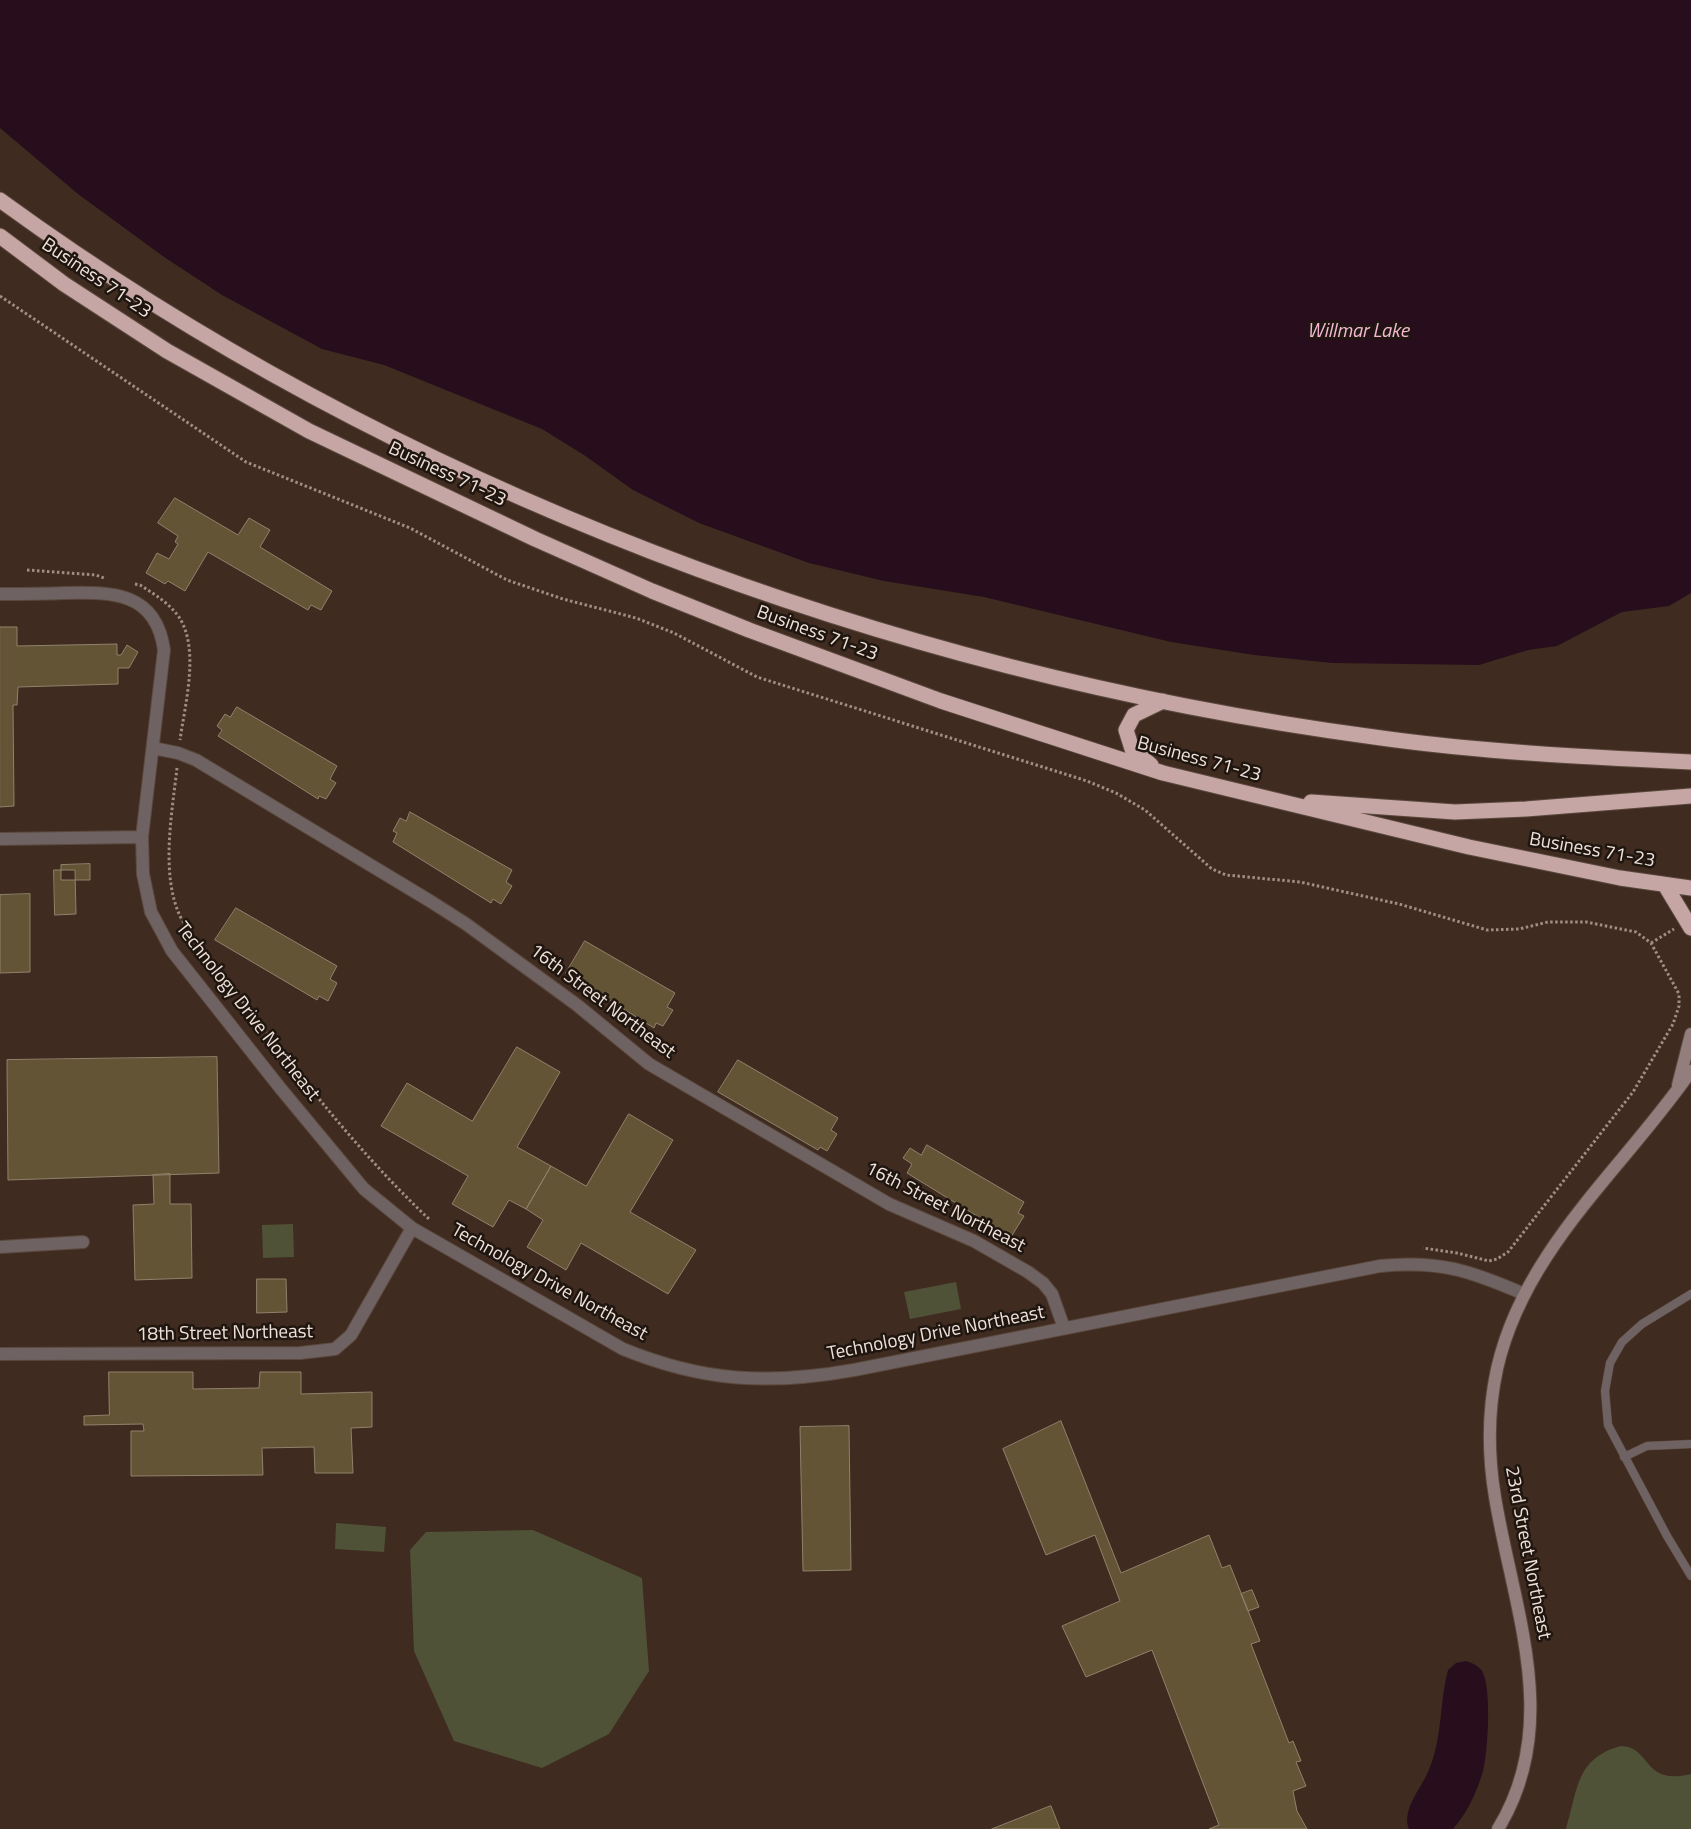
<!DOCTYPE html>
<style>
body{margin:0}
canvas{display:block;background:#3f2b1f}
</style>
<canvas width="1691" height="1829"></canvas>
<script>
const c = document.querySelector('canvas').getContext('2d');
c.lineJoin = 'round';
function fillPath(path, color) { c.fillStyle = color; c.fill(path, 'evenodd'); }
function strokePath(path, color, width, dash) { c.strokeStyle = color; c.lineWidth = width; c.lineCap = dash ? 'butt' : 'round'; c.setLineDash(dash || []); c.stroke(path); }
function drawText(font, color, halo, rows, align = 'center') {
  c.font = font + ' "Titillium Web",sans-serif'; c.lineWidth = 5; c.setLineDash([]); c.textBaseline = 'middle'; c.strokeStyle = halo; c.fillStyle = color; for (const [text, x, y, turn = 0] of rows) {
    c.save(); c.translate(x, y); c.rotate((+turn || 0) * Math.PI / 180); c.textAlign = isNaN(turn) ? turn : align; if (halo) c.strokeText(text, 0, 0); c.fillText(text, 0, 0); c.restore();
  }
}
fillPath(new Path2D(`
 M293 1224 294 1257 263 1258 262 1225Z
 M956 1282 961 1309 910 1319 904 1292Z
 M336 1523 386 1527 384 1552 335 1549Z
 M533 1530 642 1578 649 1671 609 1734 542 1768 454 1741 414 1651 410 1550 426 1532Z
 M1621 1746C1652 1747 1642 1786 1691 1774V1829H1566C1578 1789 1576 1758 1621 1746Z`), '#4f5237');
fillPath(new Path2D(`
 M0 0H1691V593L1669 606 1622 612 1557 646 1528 650 1479 665 1332 663 1254 655 1171 642 984 597 884 581 809 563 699 523 633 490 584 455 542 429 384 365 322 349 222 295 164 257 78 194 0 128Z
 M1466 1661C1472 1663 1478 1665 1482 1671 1492 1686 1488 1753 1483 1771 1477 1792 1467 1813 1453 1829H1409C1401 1811 1421 1788 1428 1772 1443 1738 1439 1704 1448 1670L1456 1663Z`), '#280d1c');
const building = new Path2D(`
 M175 498 238 535 249 518 270 530 260 547 332 591 321 610 311 605 308 610 208 552 185 591 168 581 165 584 146 573 157 553 169 559 178 544 175 542 178 536 158 523Z
 M0 627H17V646L117 644V655H121L127 645 138 652 129 668H118V684L18 687 17 705H13L14 806 0 807Z
 M237 707 337 766 330 779 336 783 326 799 319 796 318 799 218 736 222 730 217 726 225 714 230 717Z
 M410 812 512 870 506 882 512 886 501 904 493 899 491 903 393 842 397 833 393 831 400 818 406 821Z
 M90 864V880H61V865Z
 M54 870H75L76 914 55 915Z
 M30 894V972L0 973V895Z
 M236 908 337 966 330 979 337 983 328 1001 319 996 317 1000 215 940Z
 M585 941 675 993 667 1007 673 1010 663 1026 656 1023 654 1028 566 973Z
 M517 1047 560 1072 517 1147 551 1166 526 1209 509 1200 493 1227 452 1204 468 1176 381 1126 407 1083 472 1121Z
 M217 1057 219 1173 8 1180 7 1060Z
 M738 1060 838 1118 831 1130 837 1134 827 1151 820 1147 818 1150 718 1092Z
 M629 1114 673 1140 630 1212 696 1250 668 1294 581 1243 566 1270 527 1247 543 1220 526 1209 551 1166 586 1186Z
 M927 1145 1024 1202 1018 1213 1024 1216 1011 1237 907 1173 912 1164 903 1158 910 1148 921 1155Z
 M170 1174V1204H191L192 1278 135 1280 133 1205 154 1204 153 1175Z
 M257 1279H286L287 1312 257 1313Z
 M109 1372H193V1389L259 1388 260 1372H301V1394L372 1392V1427L351 1428 353 1473H315L314 1447 262 1448 263 1475 131 1476V1431H144L143 1424 84 1425V1416L109 1415Z
 M1061 1421 1121 1573 1209 1535 1222 1568 1230 1565 1260 1641 1251 1644 1289 1743 1293 1741 1301 1761 1296 1762 1306 1786 1293 1791 1297 1811 1307 1829H1209L1219 1825 1152 1650 1086 1677 1062 1626 1120 1601 1095 1535 1046 1555 1003 1449Z
 M849 1426 851 1570 803 1571 800 1427Z
 M1252 1590 1259 1607 1248 1611 1241 1594Z
 M1051 1806 1060 1829H992Z`);
fillPath(building, '#645436');
strokePath(building, '#8f826b', 1);
const lane = new Path2D(`
 M1691 1294 1642 1324 1622 1342 1610 1363 1605 1391 1608 1425 1667 1536 1691 1576
 M1624 1457 1647 1446 1691 1444`);
const street = new Path2D(`
 M0 594C22 594 43 594 65 593 113 592 156 592 164 650L142 837 143 874 151 912 172 951 281 1089 364 1189 412 1228 623 1349C704 1382 769 1385 854 1370L1380 1266C1440 1260 1471 1271 1524 1294
 M153 748 178 753 196 760 430 901 466 924 577 1005 649 1064 889 1204 974 1241 1028 1272 1043 1283 1052 1294 1064 1328
 M0 839 142 837
 M0 1247 83 1242
 M0 1354 300 1353 335 1349 351 1335 412 1228`);
const secondary = new Path2D(`
 M1678 1085 1691 1034
 M1498 1829C1563 1723 1513 1608 1495 1497 1488 1455 1488 1410 1497 1369 1524 1249 1624 1168 1691 1071`);
const highway = new Path2D(`
 M0 200C397 489 888 672 1374 737 1479 752 1585 757 1691 762
 M0 236 64 284 167 351 309 431 535 539 652 591 749 630 941 701 1163 773 1469 847 1620 878 1691 888
 M1151 765 1132 749 1126 730 1134 715 1163 701
 M1311 802 1455 812 1526 809 1691 796
 M1665 885 1691 928`);
strokePath(lane, '#5b483d', 9);
strokePath(street, '#5b483d', 14);
strokePath(secondary, '#5b483d', 14);
strokePath(highway, '#5b483d', 17);
strokePath(new Path2D(`
 M0 296 246 462 410 528 507 580 563 599 636 618 674 633 757 677 1087 781 1116 793 1145 810 1212 869 1226 875 1300 882 1399 904 1487 930 1519 929 1548 922H1586L1636 932 1651 943 1679 994V1006L1673 1024 1633 1092 1508 1252 1497 1259 1489 1261 1457 1253 1423 1248
 M27 570 96 575 104 578
 M135 584 140 585C154 594 169 603 179 617 200 649 185 704 180 740
 M177 768C172 813 160 876 181 918 186 926 191 933 196 941 271 1037 341 1136 430 1220
 M1651 943 1674 929`), '#9f8e84', 3, [2.5, 2.5]);
strokePath(lane, '#6f6262', 8);
strokePath(street, '#6f6262', 12);
strokePath(secondary, '#927e7d', 12);
strokePath(highway, '#c5a6a5', 15);
drawText('19px', '#efe1d9', '#1f1610', [
 ["Business 71-23",96,279,34],
 ["Business 71-23",447,475,25],
 ["Business 71-23",817,634,20],
 ["Business 71-23",1199,760,15],
 ["Business 71-23",1592,851,10],
 ["16th Street Northeast",602,1002,37],
 ["Technology Drive Northeast",247,1012,52],
 ["16th Street Northeast",945,1208,27],
 ["Technology Drive Northeast",549,1283,29],
 ["18th Street Northeast",225,1334,-1],
 ["Technology Drive Northeast",936,1334,-11],
 ["23rd Street Northeast",1527,1553,79]
]);
drawText('italic 20px', '#f4b7d4', '#1f1610', [
 ["Willmar Lake",1358,332]
]);
</script>
